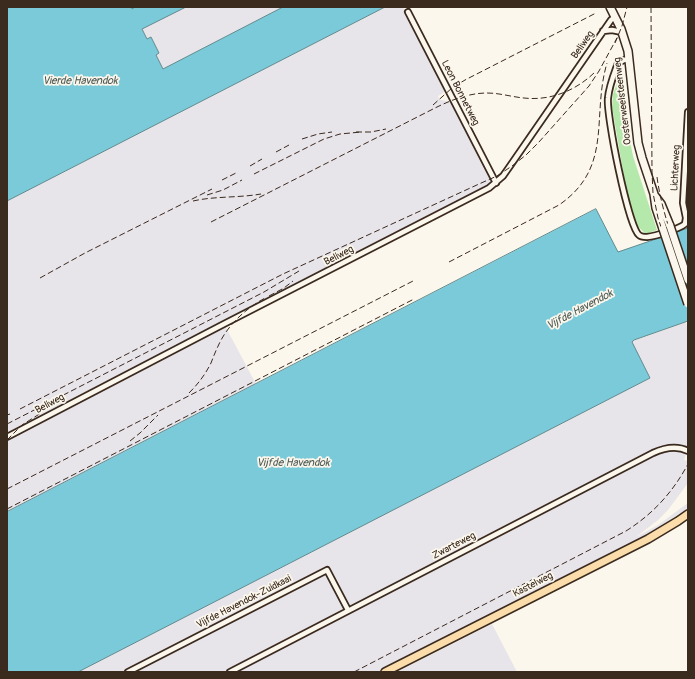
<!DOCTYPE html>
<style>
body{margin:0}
#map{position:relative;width:695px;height:679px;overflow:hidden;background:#fbf7ec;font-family:Pangolin,sans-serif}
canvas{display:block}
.frame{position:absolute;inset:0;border:8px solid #3b2a1e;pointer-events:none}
</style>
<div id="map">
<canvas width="695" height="679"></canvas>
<div class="frame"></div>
</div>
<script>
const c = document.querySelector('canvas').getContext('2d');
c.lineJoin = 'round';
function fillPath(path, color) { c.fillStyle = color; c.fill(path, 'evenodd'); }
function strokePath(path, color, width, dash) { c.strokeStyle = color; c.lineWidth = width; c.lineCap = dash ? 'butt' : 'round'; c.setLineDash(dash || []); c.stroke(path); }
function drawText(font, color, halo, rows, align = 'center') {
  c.font = font + ' Pangolin,sans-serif'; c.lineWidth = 3.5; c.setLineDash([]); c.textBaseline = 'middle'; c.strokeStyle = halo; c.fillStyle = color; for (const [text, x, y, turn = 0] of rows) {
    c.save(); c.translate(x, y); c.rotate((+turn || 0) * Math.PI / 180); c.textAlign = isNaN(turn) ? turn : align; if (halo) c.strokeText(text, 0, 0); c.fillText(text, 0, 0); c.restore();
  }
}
fillPath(new Path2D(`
 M132 7H283L163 69 156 55 159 53 151 37 148 39 147 38 142 29 145 27 135 7 132 9Z
 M385 7H403L444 90V92L443 93 438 96 440 100 448 101 453 104 491 180V183L487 187 223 322 256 384 7 512V201Z
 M686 322 688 330V448L684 460 688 461V483L668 510 658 520 636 537 658 525 688 503V508L649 534 378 672H78L650 378 632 343 633 341Z
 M492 624 517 672H397Z`), '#e7e4ea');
fillPath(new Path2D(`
 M622 69 630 141 633 156 657 230 646 234 637 226 626 188 612 107 613 94Z`), '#b5e9ab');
const water = new Path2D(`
 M7 7H132V9L135 7H186L142 29 147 39 151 37 159 53 156 55 163 69 283 7H385L7 201Z
 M596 209 618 252 688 228V321L634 340 632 342 650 378 78 672H7V512Z`);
fillPath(water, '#7bcad9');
strokePath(water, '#618a8e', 1);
const street = new Path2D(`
 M408 12 496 183
 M603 31 612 30 622 32
 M629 59 624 60 618 63C614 74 609 86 608 98 606 114 628 226 639 235 641 237 644 237 647 237 656 236 679 229 685 224L686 218 683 203 688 112
 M7 437 222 325 489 188 503 176 510 166 611 20 615 17
 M128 672 327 570 348 610
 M230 672 653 453C664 448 676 445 688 451`);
const secondary = new Path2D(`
 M610 7 621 29 628 51 638 143 642 158 654 194 656 208 663 229
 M655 196 661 204 670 226`);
const primary = new Path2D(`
 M385 672 648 539 678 521 688 514`);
strokePath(street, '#3b2a1e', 8);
strokePath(secondary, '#3b2a1e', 10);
strokePath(primary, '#3b2a1e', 10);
strokePath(street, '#fbf7ec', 4.5);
strokePath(secondary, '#fbf7ec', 7);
strokePath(primary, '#fbddab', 7);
strokePath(new Path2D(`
 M651 7 652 172 653 193 658 218 688 307
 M615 43 622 26 627 7
 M433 105 452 88 465 80 596 13
 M356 132H371L386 129
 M302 139 318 134 332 132
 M276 152 289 145
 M250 166 262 159
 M254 174 324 139 340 134 361 132
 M657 177C662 214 676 248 688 283
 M222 180 238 172
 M207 195 223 190 242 180
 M193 201C215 196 238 198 261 194
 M211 222 435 108C451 100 469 93 487 93 500 93 512 97 524 98 550 101 575 91 594 73
 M449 262 559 205C614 167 591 117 607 63
 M40 278 85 253 212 189
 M269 296 284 288 293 281
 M189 393C198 384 205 375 211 363 214 355 217 348 221 340 231 322 247 308 265 298
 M20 409 283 274 479 184 497 176 512 166 526 155 539 142 589 86 599 71 617 38
 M7 415 10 414
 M7 424 264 292 299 271
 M7 440 22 425 41 413
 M130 441 140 433 158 415
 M7 489 413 281
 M7 509 414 299
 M354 672 626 531C653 514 673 492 688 464`), '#3b2a1e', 1, [6, 3]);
const secondaryBridge = new Path2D(`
 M670 226 688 280
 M663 229 688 304`);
strokePath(secondaryBridge, '#3b2a1e', 10, []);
strokePath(secondaryBridge, '#fbf7ec', 7);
drawText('10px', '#3b2a1e', '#fbf7ec', [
 ["Beliweg",583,45,-55],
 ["Leon Bonnetweg",460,93,63],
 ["Oosterweelsteenweg",623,101,-97],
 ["Lichterweg",676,168,-87],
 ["Beliweg",339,256,-27],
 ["Beliweg",50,404,-28],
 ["Zwarteweg",454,546,-27],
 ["Kastelweg",533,585,-27],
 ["Vijfde Havendok-Zuidkaai",244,602,-27]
]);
drawText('italic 11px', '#4e5a56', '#fbf7ec', [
 ["Vierde Havendok",80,81],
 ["Vijfde Havendok",580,310,-28],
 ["Vijfde Havendok",293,463]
]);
</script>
